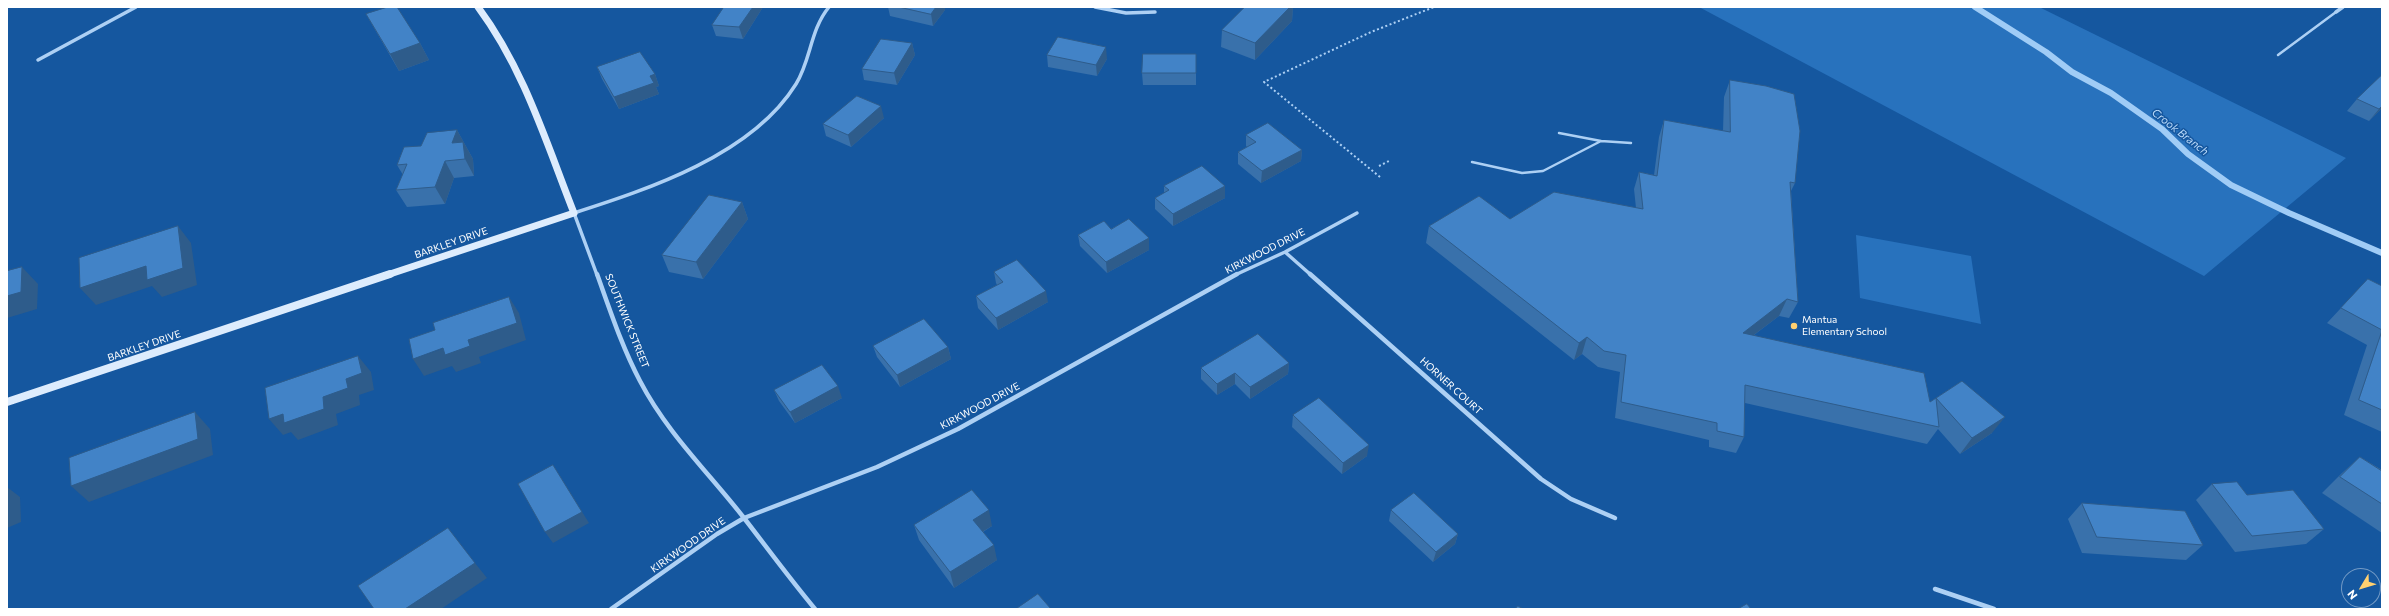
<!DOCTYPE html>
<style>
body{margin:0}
#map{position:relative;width:2389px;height:616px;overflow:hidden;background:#15579f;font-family:Commissioner,sans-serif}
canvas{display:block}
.frame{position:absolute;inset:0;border:8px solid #fff;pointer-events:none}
.north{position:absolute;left:2341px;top:568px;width:40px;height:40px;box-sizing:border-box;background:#15579f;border:1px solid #739ac5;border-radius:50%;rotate:232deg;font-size:11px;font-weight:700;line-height:16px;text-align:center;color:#fff}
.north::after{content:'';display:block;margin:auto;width:14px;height:18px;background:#ffd070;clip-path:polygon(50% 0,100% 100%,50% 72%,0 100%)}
</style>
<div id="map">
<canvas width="2389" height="616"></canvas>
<div class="frame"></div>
<div class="north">N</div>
</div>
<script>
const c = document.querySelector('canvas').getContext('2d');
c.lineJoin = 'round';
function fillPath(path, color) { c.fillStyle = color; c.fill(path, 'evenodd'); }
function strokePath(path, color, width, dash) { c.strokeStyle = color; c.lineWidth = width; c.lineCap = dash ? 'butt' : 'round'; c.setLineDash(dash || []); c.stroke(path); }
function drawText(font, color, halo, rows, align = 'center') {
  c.font = font + ' Commissioner,sans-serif'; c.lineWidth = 3; c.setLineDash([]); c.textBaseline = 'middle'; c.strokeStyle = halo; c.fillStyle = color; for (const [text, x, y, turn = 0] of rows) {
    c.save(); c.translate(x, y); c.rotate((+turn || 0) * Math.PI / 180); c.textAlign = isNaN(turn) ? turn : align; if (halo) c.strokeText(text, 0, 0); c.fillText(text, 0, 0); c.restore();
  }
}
fillPath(new Path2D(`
 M1699 7H2039L2346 158 2204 276Z
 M1856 235 1971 256 1981 324 1860 298Z`), '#2872bd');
strokePath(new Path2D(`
 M1975 7 2046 52 2072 72 2111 93 2162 129 2188 154 2231 185 2289 213 2382 253`), '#a0ccf6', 6);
strokePath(new Path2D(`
 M1379 166 1391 160
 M1380 177 1264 82 1371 32 1434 7`), '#add0f4', 2, [2, 2.5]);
strokePath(new Path2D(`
 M2278 55 2336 12
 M1559 133 1601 141
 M1472 162 1522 173 1543 171 1601 141 1631 143`), '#add0f4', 2.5);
strokePath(new Path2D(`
 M1095 7 1126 13 1155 12
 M2336 12 2343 7
 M38 60 136 7
 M1285 252 1311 275
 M597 275 574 213C649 189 752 155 796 84 811 60 810 30 829 7
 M1235 275 1285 252 1357 213`), '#add0f4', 3.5);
strokePath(new Path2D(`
 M597 274C610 310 622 347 640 381 667 433 709 473 744 518 768 549 790 579 815 609
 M1310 274 1541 479 1571 499 1615 518
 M1935 589 1994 609
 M611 609 717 534 744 518 877 467 958 429 1237 274`), '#add0f4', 4.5);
strokePath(new Path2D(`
 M387 275 574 213C546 142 524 69 478 7`), '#ddecfd', 7);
strokePath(new Path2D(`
 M7 402 390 274`), '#ddecfd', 8);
fillPath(new Path2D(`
 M763 7 743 39 716 36 712 25Z
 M888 7H945V10L933 26 890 16Z
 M1245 7H1293L1292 21 1255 60 1221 47 1222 30Z
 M366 14 420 43 429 60 399 71Z
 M912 43 915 55 897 85 864 80 862 69Z
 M1196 54V85H1143L1142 73Z
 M1047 55 1107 59 1097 76 1048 67Z
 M597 67 655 74 659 86 656 87 659 94 619 109 602 79Z
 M2382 75V108L2369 121 2347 111 2357 99Z
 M1730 80 1795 183 1791 191 1798 302 1789 318 1779 316 1754 335 1930 402 1962 381 1992 433 1960 454 1938 429 1927 444 1745 403 1744 437 1736 453 1709 447V440L1615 418 1620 372 1598 367 1582 354 1574 360 1426 243 1429 226 1636 208 1634 189 1639 172 1654 175 1659 137 1664 120 1723 131 1724 97Z
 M884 118 851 147 826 136 823 124Z
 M457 130 473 159 474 176 454 178 445 204 407 207 396 190 403 175 397 165 421 146Z
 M1246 135 1302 150 1301 161 1261 183 1238 164V152L1247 147 1246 146Z
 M1164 186H1225V198L1173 226 1155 209V198L1164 193Z
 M742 202 748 219 703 279 669 272 662 255Z
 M1111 229 1149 250 1107 273 1080 246 1078 235Z
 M994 272 1048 302 998 330 978 308 976 296 997 285 996 283Z
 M2368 279 2382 286V432L2344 415 2367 345 2327 323Z
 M873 346 948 347 951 359 900 387 877 357Z
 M1289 363 1288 374 1250 399 1235 384 1217 395 1201 379V368Z
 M774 390 842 398 795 423 779 401Z
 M1293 415 1367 456 1342 474 1292 427Z
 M2360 457 2382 470V533L2322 493 2342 473Z
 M2212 484 2247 495 2324 529 2306 544 2235 552 2196 500Z
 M2082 503 2203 545 2186 560 2082 553 2068 519Z
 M1391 510 1458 534 1455 544 1433 562 1389 521Z
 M914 525 992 526 983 532 997 560 954 588 919 540Z`), '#3971ab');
fillPath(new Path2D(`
 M753 7H763L743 39 739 27Z
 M936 7H945V10L933 26 931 14Z
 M1290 7H1293L1292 21 1255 60V43Z
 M420 43 429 60 399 71 390 54Z
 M912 43 915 55 897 85 894 73Z
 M1106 47 1107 59 1097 76 1096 65Z
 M655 74 659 86 656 87 659 94 619 109 614 97 650 76Z
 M881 106 884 118 851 147 848 135Z
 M2382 106V108L2369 121 2379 109Z
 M457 130 473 159 474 176 465 159 464 152 461 160 452 143Z
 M1302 150 1301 161 1261 183 1262 171Z
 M445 161 454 178 445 204 435 187Z
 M1225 186V198L1173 226V214Z
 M742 202 748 219 703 279 696 262Z
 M178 226 191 243 197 285 162 297 152 286 96 305 80 288Z
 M1149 238V250L1107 273 1106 262Z
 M22 267 38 284 37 309 7 318V296Z
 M1046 291 1048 302 998 330 996 318Z
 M509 297 519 313 526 340 479 357 481 363 456 372 452 366 424 376 413 359 468 340Z
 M1787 299 1779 316 1735 349 1743 333Z
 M1587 337 1582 354 1574 360 1579 343Z
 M948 347 951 359 900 387 897 375Z
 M358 356 371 372 374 390 359 395 360 405 336 414 338 425 298 440 291 432 283 435 269 419 323 397Z
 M1289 363 1288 374 1250 399V387Z
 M1235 373V384L1217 395V384Z
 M838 386 842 398 795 423 790 412Z
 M195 412 210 429 213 455 89 502 71 486Z
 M2005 417 1992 433 1960 454 1972 438Z
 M1369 445 1367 456 1342 474 1343 463Z
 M553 465 589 523 553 543 545 532Z
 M7 487 20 497 21 522 7 528Z
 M989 510 992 526 977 535 973 520Z
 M1458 534 1455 544 1433 562 1436 552Z
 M994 545 997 560 954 588 950 572Z
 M475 563 487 578 441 609H405Z`), '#2e5c8b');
const building = new Path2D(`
 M388 7H397L420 43 390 54 366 14Z
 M724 7H753L739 27 712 25Z
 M899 7H936L931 14Z
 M1245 7H1290L1255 43 1222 30Z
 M1058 37 1106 47 1096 65 1047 55Z
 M881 39 912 43 894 73 862 69Z
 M640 52 655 74 650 76 654 83 614 97 597 67Z
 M1143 54H1196V73H1142Z
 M2382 75V106L2379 109 2357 99Z
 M1730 80 1766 86 1794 94 1800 131 1795 183 1790 182 1798 302 1787 299 1743 333 1924 373 1930 402 1962 381 2005 417 1972 438 1936 398 1939 427 1745 385 1744 437 1717 431V423L1621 402 1626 355 1604 351 1587 337 1579 343 1429 226 1479 196 1510 219 1554 192 1643 209 1639 172 1657 176 1664 120 1730 132Z
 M857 96 881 106 848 135 823 124Z
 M1268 123 1302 150 1262 171 1238 152 1256 142 1246 135Z
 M457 130 452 143 463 142 465 159 445 161 435 187 396 190 407 164 397 165 404 147 421 146 427 133Z
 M1202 166 1225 186 1173 214 1155 198 1169 190 1164 186Z
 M709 195 742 202 696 262 662 255Z
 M1129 219 1149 238 1106 262 1078 235 1104 221 1111 229Z
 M178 226 183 268 147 280 146 266 80 288 79 258Z
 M1017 260 1046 291 996 318 976 296 1003 282 994 272Z
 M22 267 21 292 7 296V271Z
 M2368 279 2382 286V330L2341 308Z
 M509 297 517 323 468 340 470 346 445 355 443 348 413 359 409 339 435 330 433 323Z
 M924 319 948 347 897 375 873 346Z
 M2382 331V410L2359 400Z
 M1258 334 1289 363 1250 387 1235 373 1217 384 1201 368Z
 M358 356 362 373 346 379 348 388 323 397 324 409 284 423 283 414 269 419 265 388Z
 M822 365 838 386 790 412 774 390Z
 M1319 398 1369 445 1343 463 1293 415Z
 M195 412 198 439 71 486 69 458Z
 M2360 457 2382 471V504L2340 477Z
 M553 465 582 512 545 532 518 484Z
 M2237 482 2247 495 2293 490 2324 529 2252 536 2212 484Z
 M972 490 989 510 973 520 994 545 950 572 914 525Z
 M1414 493 1458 534 1436 552 1391 510Z
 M2082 503 2185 511 2203 545 2097 537Z
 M448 528 475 563 405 609H374L358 586Z
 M1038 594 1051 609H1016Z
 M1747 604 1751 609H1738Z
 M1518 606 1523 609H1515Z`);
fillPath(building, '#4283c7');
strokePath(building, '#2e5c8b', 1);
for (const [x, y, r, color] of [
 [1794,326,4,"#ffd070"]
]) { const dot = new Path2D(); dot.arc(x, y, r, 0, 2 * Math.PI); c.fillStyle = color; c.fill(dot); strokePath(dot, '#15579f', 1.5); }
drawText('10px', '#fff', '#15579f', [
 ["BARKLEY DRIVE",451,243,-19],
 ["KIRKWOOD DRIVE",1265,251,-27],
 ["SOUTHWICK STREET",627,321,68],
 ["BARKLEY DRIVE",144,346,-19],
 ["HORNER COURT",1451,386,42],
 ["KIRKWOOD DRIVE",980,406,-28],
 ["KIRKWOOD DRIVE",688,545,-35]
]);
drawText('10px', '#fff', '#15579f', [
 ["Mantua",1802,320],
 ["Elementary School",1802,332]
], 'left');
drawText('italic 11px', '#badafa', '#15579f', [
 ["Crook Branch",2180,132,38]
]);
</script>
